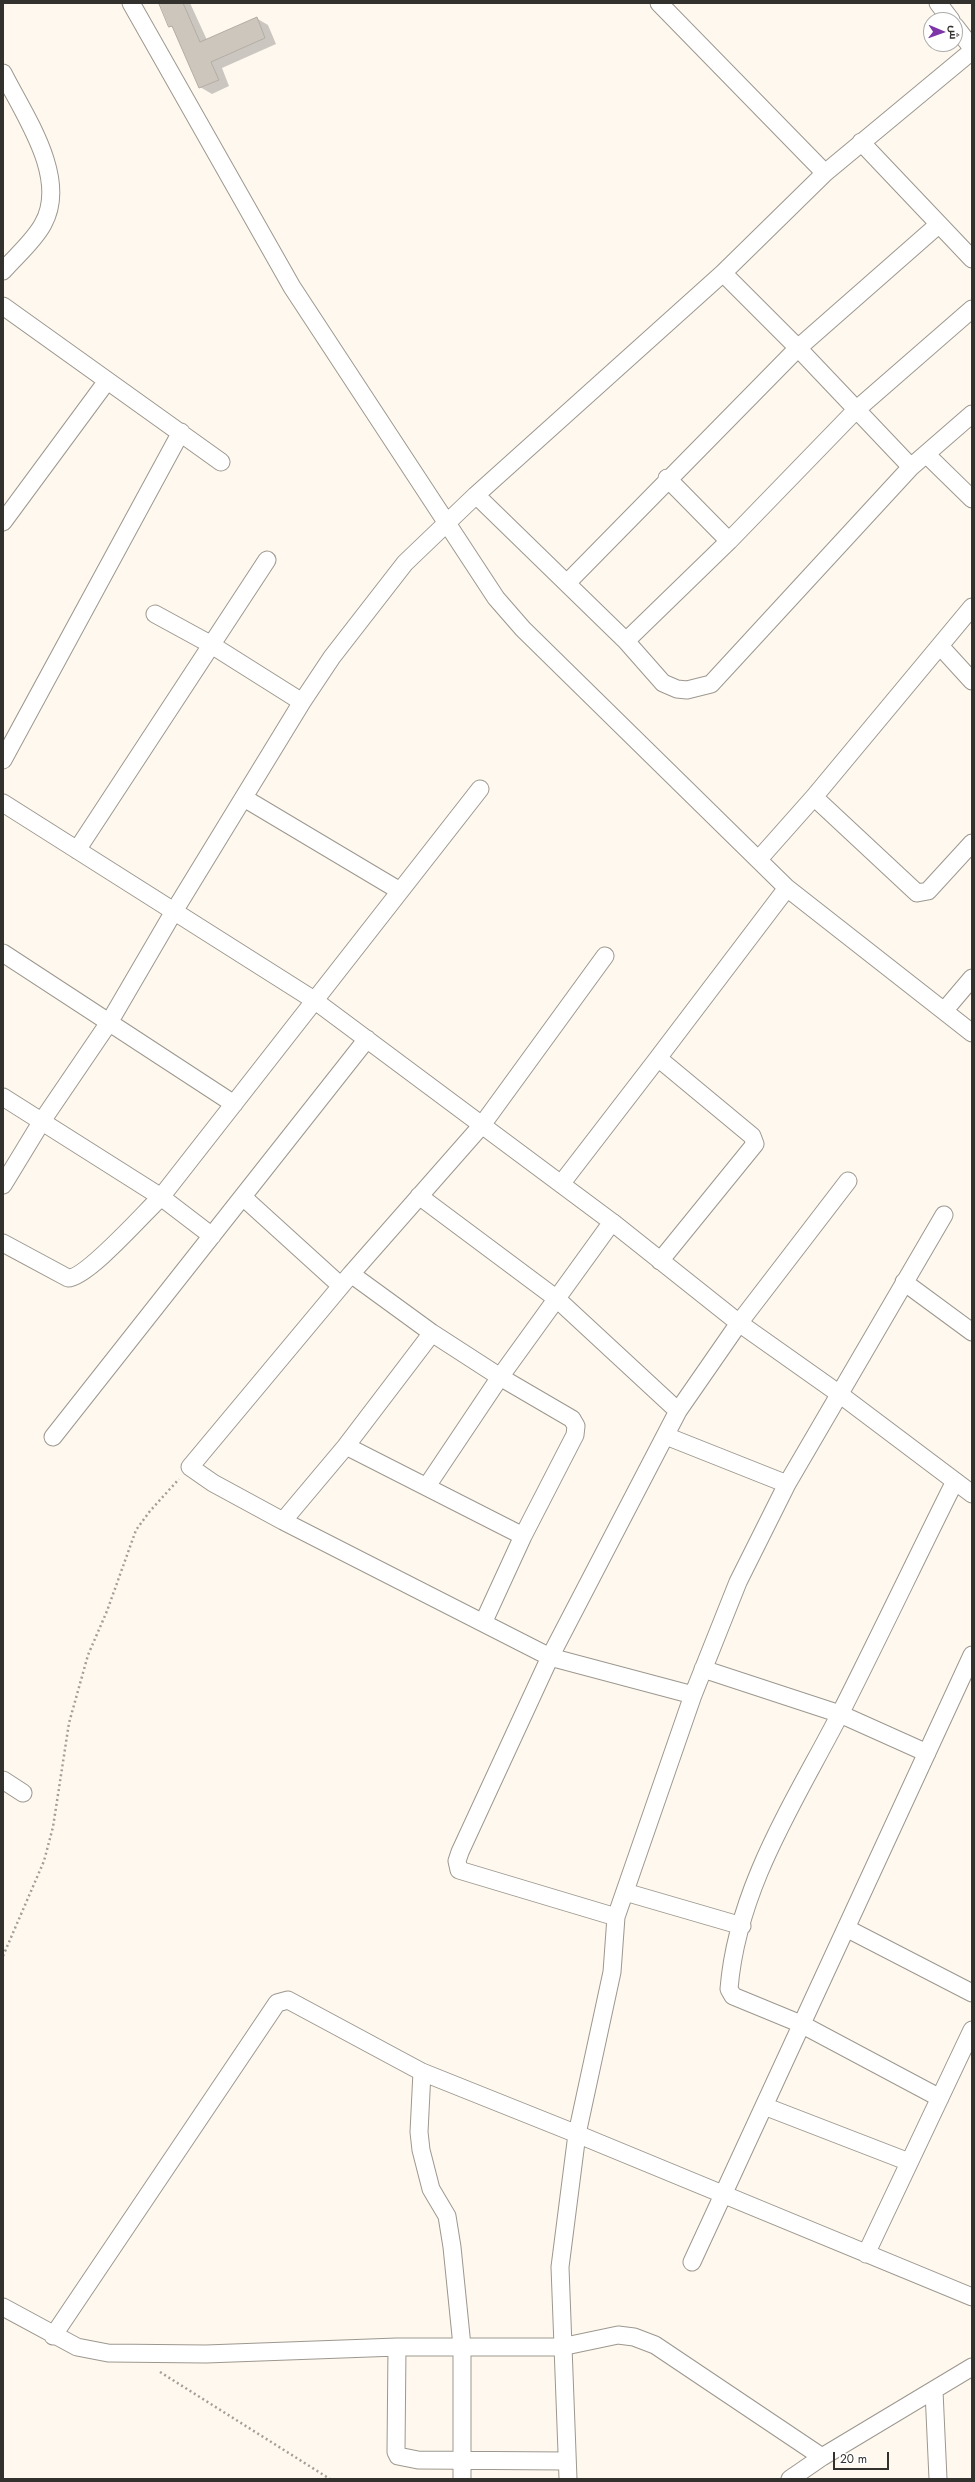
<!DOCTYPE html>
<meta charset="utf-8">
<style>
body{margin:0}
#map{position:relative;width:975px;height:2482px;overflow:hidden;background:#fef8ef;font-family:Jost,Cairo,sans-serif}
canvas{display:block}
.frame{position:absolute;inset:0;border:4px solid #33312d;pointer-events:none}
.north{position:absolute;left:923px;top:12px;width:40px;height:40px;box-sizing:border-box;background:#fff;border:1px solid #adadab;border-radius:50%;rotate:92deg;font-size:11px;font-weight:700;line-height:16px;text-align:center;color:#33312d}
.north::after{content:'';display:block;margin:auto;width:14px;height:18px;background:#7d35a8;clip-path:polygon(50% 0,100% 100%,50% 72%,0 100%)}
.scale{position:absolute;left:833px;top:2452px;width:56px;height:18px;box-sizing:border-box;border:2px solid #33312d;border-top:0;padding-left:5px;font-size:12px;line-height:14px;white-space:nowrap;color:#33312d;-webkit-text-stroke:3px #fff;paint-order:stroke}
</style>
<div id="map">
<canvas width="975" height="2482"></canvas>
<div class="frame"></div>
<div class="north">ش</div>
<div class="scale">20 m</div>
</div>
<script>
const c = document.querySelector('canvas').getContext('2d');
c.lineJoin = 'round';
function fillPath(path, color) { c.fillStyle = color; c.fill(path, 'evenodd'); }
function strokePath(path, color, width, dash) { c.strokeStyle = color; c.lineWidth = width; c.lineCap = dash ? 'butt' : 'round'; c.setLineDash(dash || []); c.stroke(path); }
fillPath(new Path2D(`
 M160 3H190L207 40 256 18 268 25 276 44 222 68 229 86 212 94 200 87 175 29 170 26Z`), '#0003');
const building = new Path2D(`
 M159 3H183L200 42 257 17 265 38 211 62 219 80 199 88 172 26 169 27Z`);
fillPath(building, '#ccc6bd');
strokePath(building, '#b2aca4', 1);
const street = new Path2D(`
 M131 3 292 287 496 598 523 629 787 888 972 1033
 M659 3 825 173
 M938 3 951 20
 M955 26 972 48
 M3 73C24 115 69 178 43 224 34 241 16 256 3 271
 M861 142 972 259
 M723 273 798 348 911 467
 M3 306 221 462
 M926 454 972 499
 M667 478 729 541 856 410 972 309
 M476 495 626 641 663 683 677 689 687 690 711 684 911 467 972 414
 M3 522 107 381
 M567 583 798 348 938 225
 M155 614 210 644 302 702
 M626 641 729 541
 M940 646 972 681
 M3 760 181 432
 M814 797 917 893 928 891 972 843
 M244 798 400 891
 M3 803 314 1000 612 1222 739 1323 838 1393 972 1494
 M77 850 267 560
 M759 859 814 797 972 607
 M3 953 234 1104
 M605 956 482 1125 351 1274 190 1467 213 1483 283 1521 550 1657 693 1695
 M944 1011 972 978
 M3 1097 161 1197 212 1236
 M561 1184 658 1058
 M3 1185 42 1121 110 1021 173 913 302 702 332 657 405 563 476 495 723 273 825 173 972 51
 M419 1196 557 1299 678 1411
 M243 1197 341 1286
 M3 1243 68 1278C87 1278 144 1213 161 1197L480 789
 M660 1261 755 1144 752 1136 658 1058 787 888
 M351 1274 432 1333
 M904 1282 972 1332
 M666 1436 787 1484
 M53 1437 367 1039
 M346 1446 523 1536
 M427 1486 500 1377 612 1222
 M283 1521 346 1446 432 1333 500 1377 572 1419 576 1426 575 1435 523 1536 484 1621
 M703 1669 840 1714 927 1753
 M3 1780 23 1793
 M625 1892 742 1926
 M616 1917 459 1870 457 1861 460 1852 550 1657 678 1411 739 1323 848 1181
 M846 1928 972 1993
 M422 2072 419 2132 421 2150 431 2189 447 2216 452 2247 462 2346V2479
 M940 2098 801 2024 733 1996 729 1989C737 1888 795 1801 840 1714 879 1637 916 1559 955 1481
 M764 2106 909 2162
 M866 2254 972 2030
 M692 2262 972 1655
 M3 2307 77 2347 108 2353 206 2354 397 2347H561L618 2335 634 2337 655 2345 822 2457
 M53 2336 277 2003 288 2000 422 2072 577 2134 972 2297
 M397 2347 396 2452 398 2456 418 2460 566 2461
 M934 2391 938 2479
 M568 2479 560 2267 577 2134 612 1972 616 1917 693 1695 738 1582 787 1484 944 1215
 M790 2479 822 2457 972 2367`);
strokePath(street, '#9d988f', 19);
strokePath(new Path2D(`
 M3 1956 44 1861 53 1827 69 1723 88 1655 107 1611 136 1530 150 1511 179 1479
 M160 2372 330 2479`), '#a39f98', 2.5, [2, 3]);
strokePath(street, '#fff', 17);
</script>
